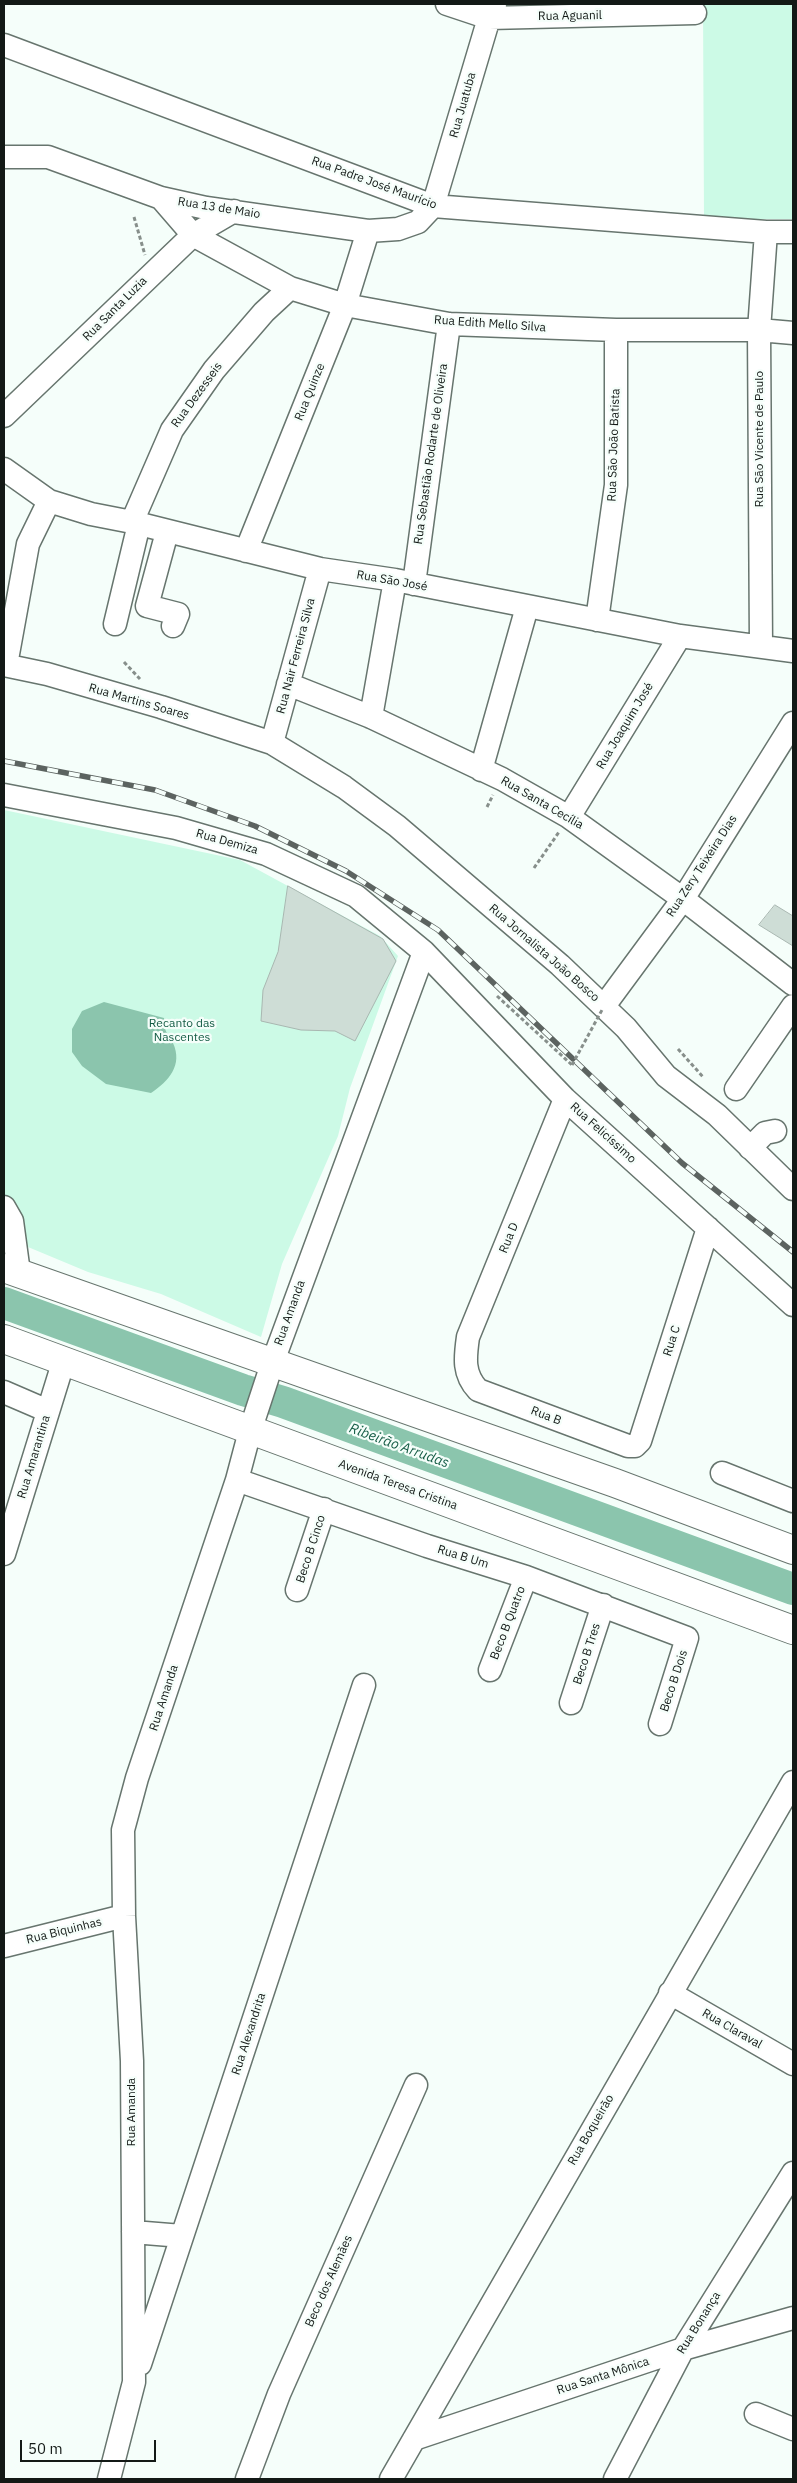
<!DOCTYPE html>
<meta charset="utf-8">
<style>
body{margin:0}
#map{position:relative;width:797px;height:2483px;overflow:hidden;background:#f5fefa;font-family:"IBM Plex Sans",sans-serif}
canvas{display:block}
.frame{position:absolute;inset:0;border:5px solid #131916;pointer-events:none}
.scale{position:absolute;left:20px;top:2440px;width:136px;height:22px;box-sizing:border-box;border:2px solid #131916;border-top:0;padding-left:6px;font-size:15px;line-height:18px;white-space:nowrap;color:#131916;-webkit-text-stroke:4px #f5fefa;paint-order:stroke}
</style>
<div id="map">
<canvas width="797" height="2483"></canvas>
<div class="frame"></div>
<div class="scale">50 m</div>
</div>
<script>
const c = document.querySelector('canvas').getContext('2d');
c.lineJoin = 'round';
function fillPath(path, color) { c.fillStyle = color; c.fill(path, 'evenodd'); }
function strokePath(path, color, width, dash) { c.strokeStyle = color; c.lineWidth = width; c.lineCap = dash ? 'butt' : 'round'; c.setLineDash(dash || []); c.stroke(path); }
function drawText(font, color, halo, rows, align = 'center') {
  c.font = font + ' "IBM Plex Sans",sans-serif'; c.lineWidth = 4.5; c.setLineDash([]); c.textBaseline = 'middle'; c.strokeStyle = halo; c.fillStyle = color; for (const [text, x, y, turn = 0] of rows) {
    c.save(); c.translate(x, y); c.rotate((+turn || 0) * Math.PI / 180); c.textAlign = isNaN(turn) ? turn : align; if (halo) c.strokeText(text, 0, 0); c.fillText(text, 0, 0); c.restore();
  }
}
fillPath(new Path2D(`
 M703 4H793V219H704Z
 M4 810 240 860 380 936 398 956 350 1088 338 1136 282 1264 261 1337 161 1294 88 1272 4 1237Z`), '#ccfae6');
fillPath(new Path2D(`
 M104 1002 164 1018C165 1036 167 1030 173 1043 183 1065 169 1081 151 1093L106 1084 82 1066 72 1052V1029L82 1011Z`), '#8bc5ad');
strokePath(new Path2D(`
 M4 1303 243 1390 283 1402 793 1589`), '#8bc5ad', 32);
const building = new Path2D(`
 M288 886 383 939 396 961 355 1041 335 1031 301 1030 261 1021 263 990 278 952Z
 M775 905 793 916V946L759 925Z`);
fillPath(building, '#ceddd6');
strokePath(building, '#a9b7b1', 1);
const minor = new Path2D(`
 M447 4 489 18 695 13
 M4 45 433 206 766 232H793
 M4 157H48L161 198 206 208 368 231 398 229 418 222 433 206
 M161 198 193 235 290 288 345 305 449 324 616 330H759L793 333
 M433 206 489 18 495 4
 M4 416 193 235 234 211
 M4 469 49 501 91 514 132 522 320 569 395 580 680 636 793 651
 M132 522 172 430 214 370 264 312 290 288
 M167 532 147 606 178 614 173 626
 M246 551 345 305 368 231
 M414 584 449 324
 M597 620 616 485V330
 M115 624 139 524
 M761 646 759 330 766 232
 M4 665 47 674 161 707 272 743 344 787 397 826 560 965 626 1028 666 1076 717 1115 793 1189
 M6 665 28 544 49 501
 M288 684 371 717 502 779 569 817 683 899 793 984
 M371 717 395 580
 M272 743 320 569
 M481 770 527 607
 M4 795 176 828 266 854 356 896 424 952 565 1099 793 1305
 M569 817 680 636
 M604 1006 683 899 793 723
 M736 1089 793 1006
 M565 1099 468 1337C465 1358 463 1374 478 1390L628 1446H635L640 1441 708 1228
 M750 1148 765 1133 775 1131
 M4 1207 12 1221 19 1273
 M4 1392 48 1411
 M722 1473 793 1501
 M237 1480 427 1546 526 1577 687 1638 660 1724
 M4 1554 64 1360
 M297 1590 324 1509
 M490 1670 526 1577
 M571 1703 603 1605
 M4 1946 124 1916
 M670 1993 793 2064
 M133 2232 182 2236
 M140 2364 364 1685
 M756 2414 793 2429
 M414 2439 683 2349 793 2318
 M109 2479 134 2382 132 2061 124 1916 123 1830 137 1778 237 1480 250 1431 272 1364 424 952
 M247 2479 279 2394 416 2085
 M391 2479 793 1782
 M615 2479 683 2349 793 2173`);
const major = new Path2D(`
 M4 1268 615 1483 793 1550
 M4 1339 793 1630`);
strokePath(minor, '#67756e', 25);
strokePath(major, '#67756e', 30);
strokePath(new Path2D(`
 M134 217 145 255
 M124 662 140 679
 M487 807 493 795
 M534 868 559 832
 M497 996 572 1065
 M678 1049 704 1078`), '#878f8b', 3, [4, 2.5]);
strokePath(minor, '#fff', 22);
strokePath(major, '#fff', 28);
const rail = new Path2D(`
 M4 761 155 790 255 826 346 871 438 930 682 1163 793 1252`);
strokePath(rail, '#5c6360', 5.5);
strokePath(rail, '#f5fefa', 4, [11]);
strokePath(new Path2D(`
 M572 1065 602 1010`), '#878f8b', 3, [4, 2.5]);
drawText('12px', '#131916', '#f5fefa', [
 ["Rua Aguanil",570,16,-1],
 ["Rua Juatuba",463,105,-74],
 ["Rua Padre José Maurício",374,183,20],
 ["Rua 13 de Maio",219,208,9],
 ["Rua Santa Luzia",115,309,-45],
 ["Rua Edith Mello Silva",490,324,4],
 ["Rua Quinze",310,392,-68],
 ["Rua Dezesseis",197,395,-54],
 ["Rua São Vicente de Paulo",760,439,-90],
 ["Rua São João Batista",614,445,-88],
 ["Rua Sebastião Rodarte de Oliveira",431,454,-82],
 ["Rua São José",392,581,10],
 ["Rua Nair Ferreira Silva",296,656,-75],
 ["Rua Martins Soares",139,702,16],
 ["Rua Joaquim José",625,726,-59],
 ["Rua Santa Cecília",542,803,30],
 ["Rua Demiza",227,842,16],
 ["Rua Zery Teixeira Dias",702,866,-57],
 ["Rua Jornalista João Bosco",544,953,41],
 ["Rua Felicíssimo",603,1133,42],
 ["Rua D",509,1238,-68],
 ["Rua Amanda",290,1313,-70],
 ["Rua C",672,1341,-72],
 ["Rua B",546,1416,21],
 ["Rua Amarantina",34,1457,-73],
 ["Avenida Teresa Cristina",398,1485,20],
 ["Beco B Cinco",311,1549,-72],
 ["Rua B Um",463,1557,17],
 ["Beco B Quatro",508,1623,-69],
 ["Beco B Tres",587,1654,-72],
 ["Beco B Dois",674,1681,-72],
 ["Rua Amanda",164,1698,-72],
 ["Rua Biquinhas",64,1931,-14],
 ["Rua Claraval",732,2029,30],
 ["Rua Alexandrita",249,2034,-72],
 ["Rua Amanda",132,2112,-90],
 ["Rua Boqueirão",591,2130,-60],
 ["Beco dos Alemães",329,2281,-66],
 ["Rua Bonança",699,2323,-58],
 ["Rua Santa Mônica",603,2376,-18]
]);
drawText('12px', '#135b44', '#f5fefa', [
 ["Recanto das",182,1024],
 ["Nascentes",182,1038]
]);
drawText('italic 14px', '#145c45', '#f5fefa', [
 ["Ribeirão Arrudas",399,1446,20]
]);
</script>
